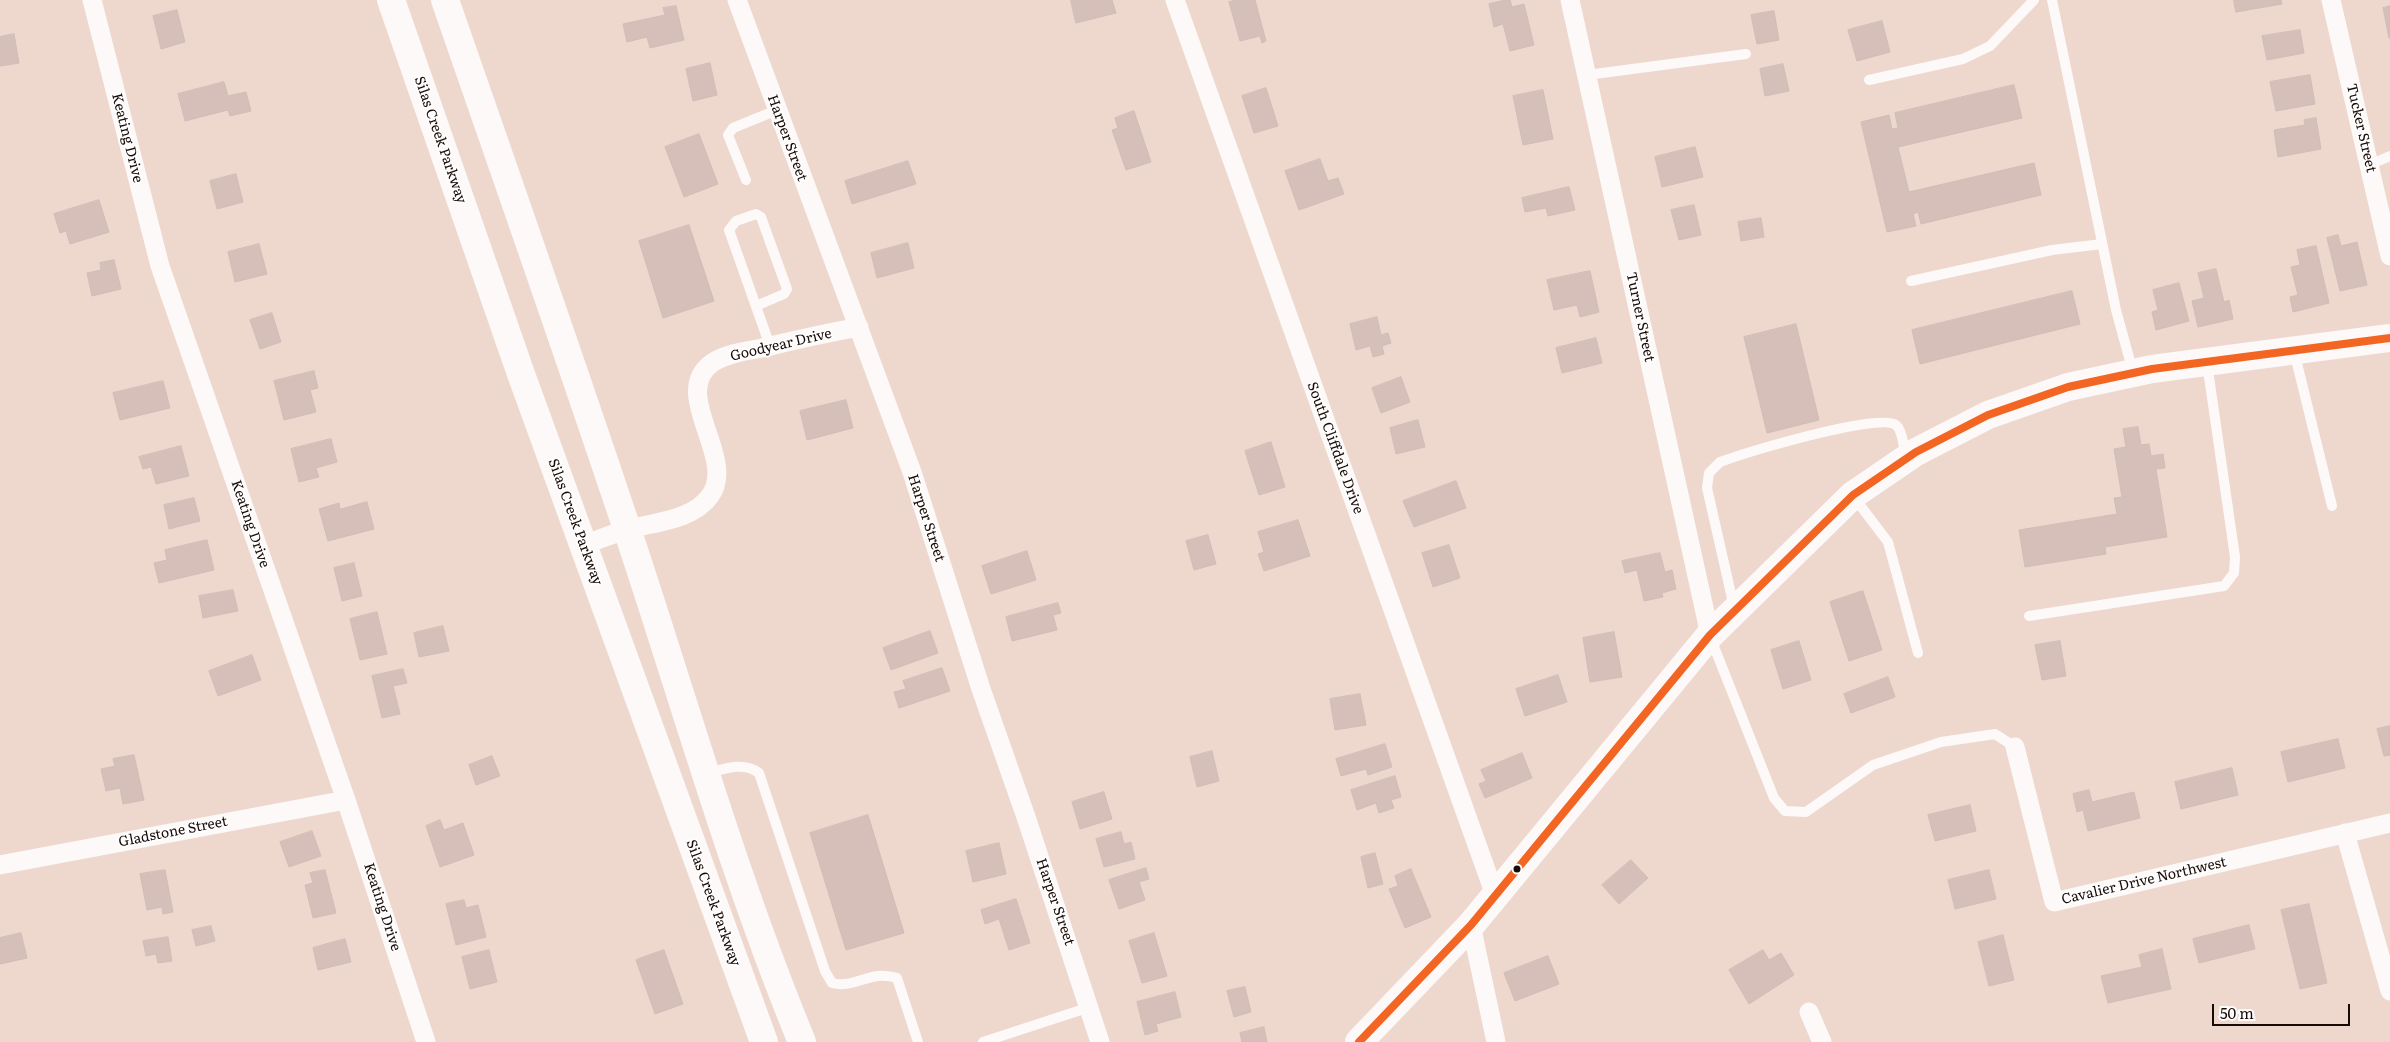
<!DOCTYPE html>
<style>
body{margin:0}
#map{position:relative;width:2390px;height:1042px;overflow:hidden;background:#eed7cd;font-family:Literata,serif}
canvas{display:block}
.scale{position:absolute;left:2212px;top:1004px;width:138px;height:22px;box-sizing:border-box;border:2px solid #180a05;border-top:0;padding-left:6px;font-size:15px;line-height:18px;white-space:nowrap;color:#180a05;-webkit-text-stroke:4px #fdfdfd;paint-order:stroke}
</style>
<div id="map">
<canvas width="2390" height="1042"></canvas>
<div class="scale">50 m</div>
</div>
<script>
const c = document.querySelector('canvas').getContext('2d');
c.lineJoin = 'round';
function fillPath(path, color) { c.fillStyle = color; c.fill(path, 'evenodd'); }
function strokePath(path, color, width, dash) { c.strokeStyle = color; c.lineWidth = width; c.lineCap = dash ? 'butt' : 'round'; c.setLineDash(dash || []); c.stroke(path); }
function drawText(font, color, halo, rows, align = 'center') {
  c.font = font + ' Literata,serif'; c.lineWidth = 4; c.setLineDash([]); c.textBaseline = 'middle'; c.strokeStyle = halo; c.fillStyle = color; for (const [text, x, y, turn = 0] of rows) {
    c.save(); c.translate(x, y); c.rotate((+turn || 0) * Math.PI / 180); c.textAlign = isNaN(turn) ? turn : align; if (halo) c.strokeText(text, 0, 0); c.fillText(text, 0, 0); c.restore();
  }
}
const building = new Path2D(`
 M1071 0H1112L1116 13 1076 23Z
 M1237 0H1255L1266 41 1262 43 1260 36 1240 41 1229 2Z
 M1506 0H1510L1512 7 1524 4 1534 45 1510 51 1503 24 1494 27 1489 4Z
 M2234 0H2281L2282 4 2236 12Z
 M676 6 684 40 650 48 647 37 627 42 623 24 665 15 663 8Z
 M2390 6V38H2389L2383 8Z
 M177 10 185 42 161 49 153 16Z
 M1774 11 1779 40 1757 44 1751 15Z
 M1882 21 1890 52 1857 61 1848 30Z
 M2300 30 2304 53 2267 60 2262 36Z
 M14 34 19 63 0 66V37Z
 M710 63 717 95 693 101 686 69Z
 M1783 64 1789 91 1765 96 1760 69Z
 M2310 75 2315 104 2276 111 2270 82Z
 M224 82 228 96 246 92 251 111 230 116 228 110 185 121 178 94Z
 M2014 85 2022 118 1898 147 1909 192 2034 163 2041 195 1921 224 1918 212 1913 214 1916 226 1887 232 1861 122 1889 115 1892 129 1898 128 1895 113Z
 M1266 88 1278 126 1254 133 1242 96Z
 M1543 90 1553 139 1523 145 1513 96Z
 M1134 111 1151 162 1126 170 1112 130 1118 128 1115 118Z
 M2316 118 2321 149 2278 157 2274 130 2305 125 2304 120Z
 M699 134 718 184 684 197 665 147Z
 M1695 147 1703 177 1662 187 1655 157Z
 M1320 159 1328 181 1338 178 1344 194 1299 210 1285 171Z
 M908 161 916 184 852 204 845 181Z
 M236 174 243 202 217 209 210 181Z
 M1569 187 1575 210 1548 216 1546 208 1525 212 1522 198Z
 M99 200 109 232 70 244 66 231 60 233 54 214Z
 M1694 205 1701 235 1679 240 1671 210Z
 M1761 218 1764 237 1741 241 1738 222Z
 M689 225 714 301 663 318 639 241Z
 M2338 235 2341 246 2357 242 2367 285 2340 291 2327 238Z
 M908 243 914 268 877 278 871 253Z
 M259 244 267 274 235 282 228 252Z
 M2316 246 2329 303 2293 312 2290 297 2298 295 2291 267 2300 265 2297 250Z
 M114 260 121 289 92 296 87 273 101 270 100 263Z
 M2216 269 2224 302 2229 300 2233 319 2198 327 2192 301 2204 298 2198 273Z
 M1590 271 1599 312 1580 317 1577 305 1554 310 1547 280Z
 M2179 283 2189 321 2156 330 2152 312 2158 310 2153 290Z
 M2072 291 2080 324 1920 364 1912 330Z
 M272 313 281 342 260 349 250 320Z
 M1377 317 1381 335 1388 333 1391 343 1382 346 1384 354 1373 357 1370 346 1356 350 1350 324Z
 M1796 324 1819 420 1767 433 1744 337Z
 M1596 338 1602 363 1562 373 1556 348Z
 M314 371 318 388 310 390 316 412 284 420 274 381Z
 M1401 377 1410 402 1381 413 1372 388Z
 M163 381 170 408 120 420 113 393Z
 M846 400 853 428 807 440 800 411Z
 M1418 420 1425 447 1396 454 1390 428Z
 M2138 427 2141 445 2149 444 2151 456 2163 454 2165 468 2156 469 2167 537 2105 547 2106 554 2025 567 2019 530 2117 514 2114 498 2122 497 2114 449 2126 447 2123 429Z
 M331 439 337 462 316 468 319 477 299 482 291 449Z
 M1271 442 1285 487 1259 495 1245 451Z
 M181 446 189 476 156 484 151 467 143 469 139 457Z
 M1456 481 1466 508 1414 527 1403 501Z
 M194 498 200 521 169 529 164 505Z
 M367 502 374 529 328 541 319 509 339 503 340 509Z
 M1298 520 1310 556 1264 571 1258 554 1264 552 1258 532Z
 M1208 535 1216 564 1194 570 1186 541Z
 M207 540 214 570 159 583 154 563 167 560 165 550Z
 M1449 545 1460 578 1433 587 1422 553Z
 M1027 551 1036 580 991 594 982 566Z
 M1660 553 1665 572 1672 570 1676 589 1662 593 1663 597 1644 601 1637 570 1625 573 1622 561Z
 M354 563 362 596 342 601 334 568Z
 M233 590 238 611 203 618 199 596Z
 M1863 591 1882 650 1849 661 1830 602Z
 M1058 603 1061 613 1053 615 1057 630 1012 641 1006 617Z
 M377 612 387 654 360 660 350 619Z
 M443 626 449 651 419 657 414 633Z
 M930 631 938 653 891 670 883 648Z
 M1614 632 1622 677 1590 682 1583 638Z
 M1799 641 1811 680 1783 689 1771 650Z
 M2060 641 2066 676 2042 680 2035 645Z
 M252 655 261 680 218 696 209 671Z
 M942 668 950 691 899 708 894 692 906 689 903 681Z
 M403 669 407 683 393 686 400 714 382 718 372 676Z
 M1558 675 1567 702 1525 716 1516 689Z
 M1888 677 1895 697 1851 713 1844 694Z
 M1360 694 1366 725 1335 730 1330 699Z
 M2390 726V755L2384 756 2377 729Z
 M2338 739 2345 768 2288 782 2281 752Z
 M1385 744 1392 767 1368 775 1366 769 1341 776 1336 759Z
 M1212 751 1219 781 1197 787 1190 757Z
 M1522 753 1532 778 1485 798 1479 784 1486 781 1481 770Z
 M134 755 144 800 123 804 120 788 106 791 101 769 115 766 113 759Z
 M492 756 500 776 476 785 469 765Z
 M2232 768 2238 795 2181 809 2175 782Z
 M1395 776 1401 797 1391 800 1394 808 1379 813 1376 803 1357 810 1351 790Z
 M2089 790 2092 802 2134 792 2140 818 2088 831 2083 810 2077 812 2073 794Z
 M1104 792 1112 819 1080 829 1072 802Z
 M1970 805 1976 831 1935 841 1928 815Z
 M868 815 904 933 846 950 810 833Z
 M440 820 444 830 463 823 474 855 440 867 426 826Z
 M312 831 321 856 289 867 280 842Z
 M1121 832 1124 844 1131 842 1135 859 1104 867 1096 839Z
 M999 843 1006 874 973 882 966 851Z
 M1375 853 1383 884 1368 888 1361 857Z
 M1631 860 1648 878 1619 904 1602 885Z
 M1146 868 1149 879 1139 882 1145 900 1119 909 1109 880Z
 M1411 869 1431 917 1405 928 1389 889 1398 886 1395 876Z
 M165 870 173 912 163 914 162 907 147 910 140 874Z
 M325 870 336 913 313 918 305 885 313 883 310 873Z
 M1989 870 1996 899 1955 909 1948 880Z
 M1016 899 1030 943 1009 950 999 919 985 924 981 910Z
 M464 900 466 908 478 905 486 937 456 945 446 904Z
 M2309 904 2327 983 2300 989 2281 910Z
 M2249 925 2255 949 2199 963 2193 939Z
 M211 926 215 941 196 946 192 930Z
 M21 933 27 958 0 964V938Z
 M1154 933 1167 976 1142 983 1129 941Z
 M2003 935 2014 980 1989 986 1978 942Z
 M168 937 172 961 158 963 156 954 146 956 143 941Z
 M345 939 351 962 318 970 313 948Z
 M2162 949 2171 989 2108 1003 2101 976 2142 967 2139 955Z
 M489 950 497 982 470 989 462 957Z
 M664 950 683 1004 655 1014 636 960Z
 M1763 950 1769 960 1781 953 1794 975 1749 1004 1729 970Z
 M1548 956 1559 984 1515 1001 1504 973Z
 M1245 987 1251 1012 1234 1017 1227 991Z
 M1175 992 1181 1017 1156 1024 1158 1031 1145 1035 1137 1002Z
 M1264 1027 1267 1042H1242L1240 1033Z`);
fillPath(building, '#d6beb9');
strokePath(building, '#cfbdb8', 1);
strokePath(new Path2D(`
 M2052 0 2116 310 2133 372
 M1587 75 1746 54
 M1869 80 1963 59 1990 46 2034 0
 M2369 165 2390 156
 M746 180 728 135 733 128 777 110
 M1911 281 2052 250 2102 244
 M756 306 784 294 787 289 761 217 756 214 736 221 729 230 770 346
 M2294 351 2332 506
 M1853 496 1888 542 1918 653
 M1734 607 1707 488 1709 473 1720 462C1745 453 1878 412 1896 425 1903 431 1904 450 1906 458
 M2029 616 2224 586 2234 573 2235 557 2207 363
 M1711 639 1774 798 1785 811 1806 812 1873 765 1941 742 1995 734 2015 747
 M706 774C724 769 743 761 759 773L825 971 832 983C856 989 870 969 897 978L918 1042
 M983 1042 1090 1007`), '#fcf9f8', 10);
strokePath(new Path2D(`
 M92 0 160 266 346 800 426 1042
 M737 0 912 472 981 689 1026 817 1100 1042
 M1175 0 1495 895
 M1570 0 1710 635
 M2331 0 2390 256
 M583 545C598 540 612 534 626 530 653 522 692 521 710 496 738 458 669 394 712 363 725 354 746 351 762 348 795 340 827 333 859 327
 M2015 747 2054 902 2390 823
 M2345 833 2390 991
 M0 865 346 800
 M1471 925 1496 1042
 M1809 1012 1822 1042`), '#fcf9f8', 19);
strokePath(new Path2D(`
 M391 0 521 374 764 1042
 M445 0C506 176 568 352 627 529 684 700 733 875 802 1042
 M1359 1042 1471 925 1710 635 1853 495 1916 452 1988 415 2068 387 2152 369 2390 338`), '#fcf9f8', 28);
strokePath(new Path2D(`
 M1359 1042 1471 925 1710 635 1853 495 1916 452 1988 415 2068 387 2152 369 2390 338`), '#f26522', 8);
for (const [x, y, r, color] of [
 [1517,869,4.5,"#180a05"]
]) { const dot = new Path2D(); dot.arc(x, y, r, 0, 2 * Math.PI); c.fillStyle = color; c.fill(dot); strokePath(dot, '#fdfdfd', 2); }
drawText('14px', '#180a05', '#fdfdfd', [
 ["Tucker Street",2361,128,77],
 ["Keating Drive",127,138,76],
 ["Harper Street",787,138,70],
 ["Silas Creek Parkway",440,140,71],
 ["Turner Street",1640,317,78],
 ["Goodyear Drive",781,345,-13],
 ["South Cliffdale Drive",1335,448,70],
 ["Harper Street",926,518,72],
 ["Silas Creek Parkway",575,522,70],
 ["Keating Drive",250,524,71],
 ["Gladstone Street",173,832,-11],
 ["Cavalier Drive Northwest",2144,881,-13],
 ["Harper Street",1055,902,71],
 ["Silas Creek Parkway",713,903,70],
 ["Keating Drive",382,907,72]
]);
</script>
